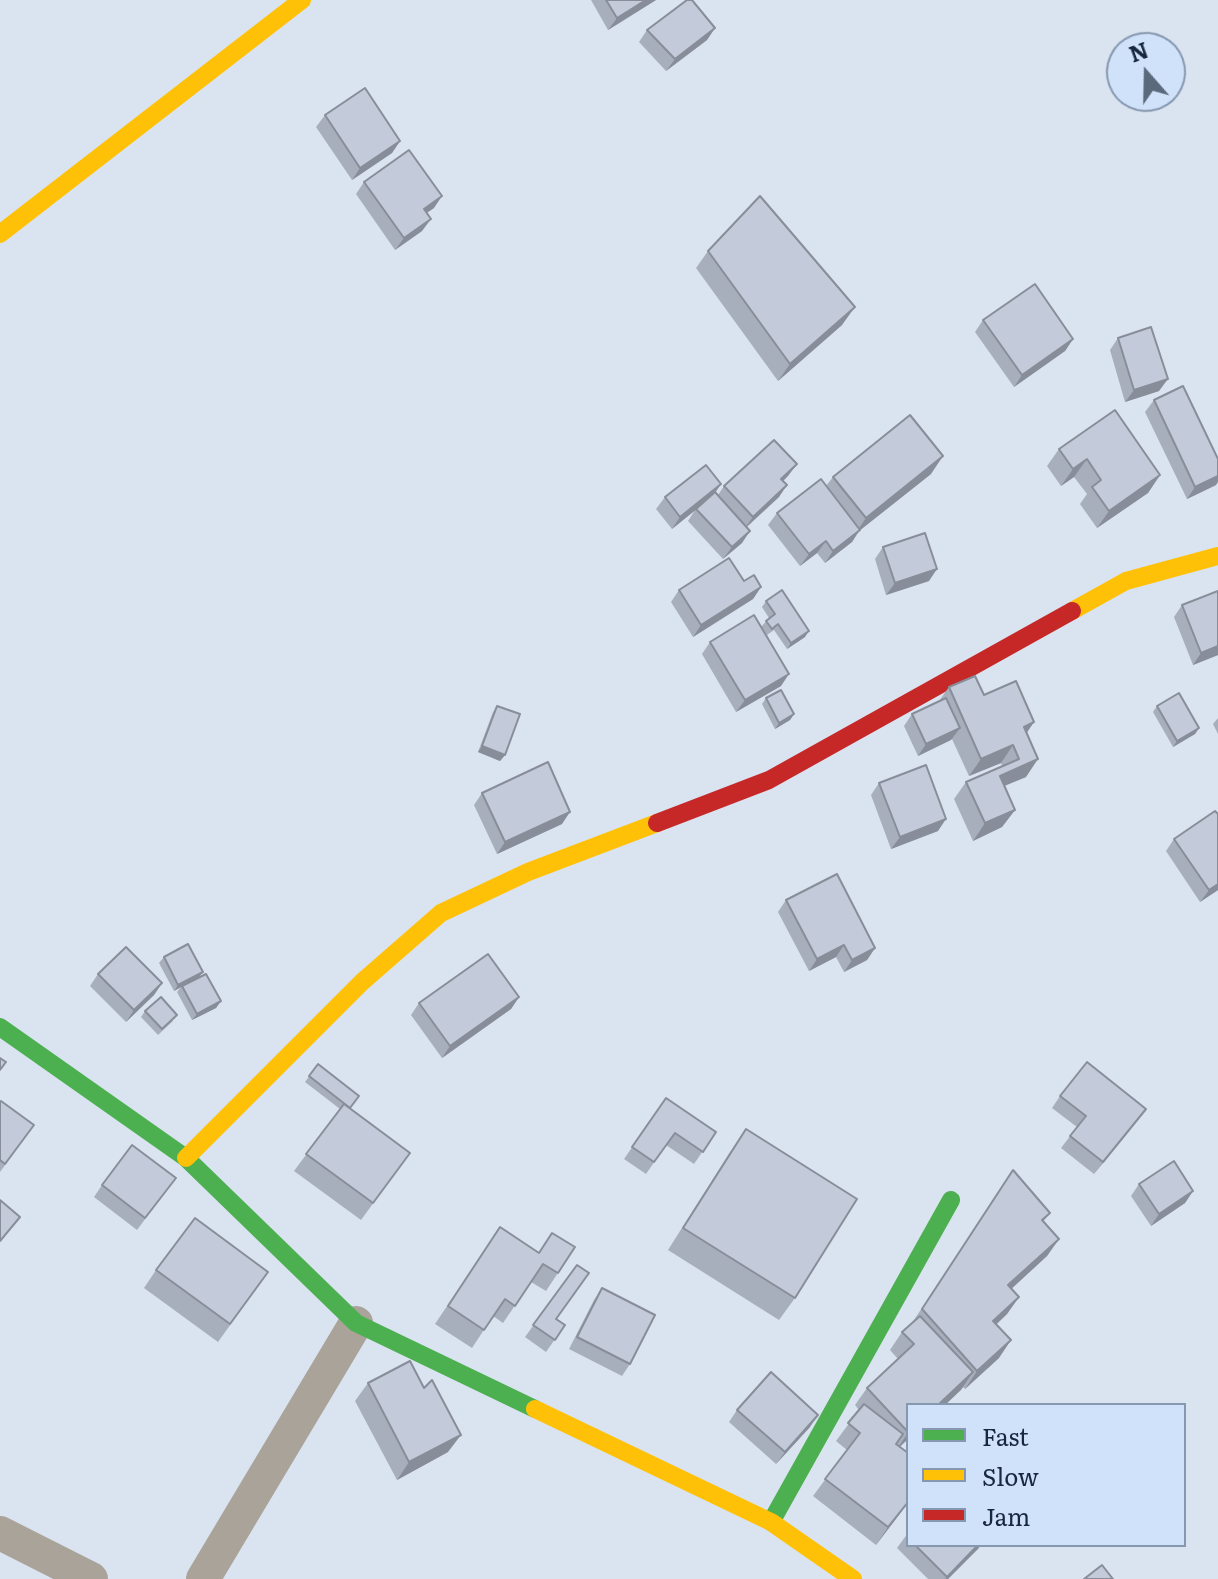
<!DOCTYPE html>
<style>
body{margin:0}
#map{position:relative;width:1218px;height:1579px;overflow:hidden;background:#dae3f0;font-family:Literata,serif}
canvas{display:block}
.legend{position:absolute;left:906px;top:1403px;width:280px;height:144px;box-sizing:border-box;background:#d0e2fa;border:2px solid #8698af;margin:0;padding:10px 14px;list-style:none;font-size:24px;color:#17283e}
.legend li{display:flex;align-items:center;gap:16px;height:40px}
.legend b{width:40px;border:2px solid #8698af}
.north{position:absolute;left:1106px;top:32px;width:80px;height:80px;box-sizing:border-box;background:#d0e2fa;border:2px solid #8698af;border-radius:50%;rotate:340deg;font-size:22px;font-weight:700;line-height:32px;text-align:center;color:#17283e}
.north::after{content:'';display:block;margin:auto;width:28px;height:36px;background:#5b697c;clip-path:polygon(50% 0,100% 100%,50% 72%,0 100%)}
</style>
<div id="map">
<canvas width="1218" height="1579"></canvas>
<ul class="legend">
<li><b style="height:10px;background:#4caf50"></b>Fast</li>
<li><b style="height:10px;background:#ffc107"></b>Slow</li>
<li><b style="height:10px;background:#c62828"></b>Jam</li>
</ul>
<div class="north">N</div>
</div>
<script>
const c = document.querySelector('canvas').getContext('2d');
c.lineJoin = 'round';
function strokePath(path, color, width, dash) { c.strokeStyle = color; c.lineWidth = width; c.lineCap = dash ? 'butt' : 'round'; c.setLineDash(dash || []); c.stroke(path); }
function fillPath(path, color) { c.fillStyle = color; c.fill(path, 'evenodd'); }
strokePath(new Path2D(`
 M0 1533 91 1579
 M203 1579 356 1323`), '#aaa399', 34);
strokePath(new Path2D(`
 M0 1027 186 1158 356 1323 535 1409
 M771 1522 951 1200`), '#4caf50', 18);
strokePath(new Path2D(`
 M0 234 302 0
 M1072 611 1126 581 1218 556
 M186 1158 362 982 441 913 528 872 657 823
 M535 1409 771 1522 853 1579`), '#ffc107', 18);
strokePath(new Path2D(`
 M657 823 769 780 1072 611`), '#c62828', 18);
fillPath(new Path2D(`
 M591 0H656L608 30Z
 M715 28 707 40 666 71 639 42 647 30Z
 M325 115 400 141 392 153 352 180 316 127Z
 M364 182 434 208 426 213 422 231 395 250 356 194Z
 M708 251 842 325 778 381 696 268Z
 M983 320 1073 339 1065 351 1014 387 975 332Z
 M1118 338 1159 391 1125 402 1110 350Z
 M1154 400 1216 485 1187 499 1145 412Z
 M1059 449 1160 475 1148 493 1097 528 1080 504 1087 494 1074 477 1061 486 1047 466Z
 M797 464 783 481 779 497 747 527 742 543 723 559 688 521 695 510 672 529 656 509 665 497 716 492 718 495 724 486Z
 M931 474 859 531 852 542 825 563 817 553 800 566 768 525 777 513 826 486 833 477Z
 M883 547 929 581 886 595 875 559Z
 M744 581 761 587 753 599 693 637 671 602 679 590Z
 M1218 591V655L1193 665 1174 617 1182 605Z
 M766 601 805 637 787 649 774 630 767 635 761 627 769 618 762 607Z
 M710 642 781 686 736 712 702 654Z
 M949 687 984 695 1026 733V777L1004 786 1015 810 1002 827 973 841 954 799 966 782 1002 766 1001 763 969 776 952 739 918 756 904 726 912 714 939 701Z
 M766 698 794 714 790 720 775 729 762 704Z
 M497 706 505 755 500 761 478 752 493 712Z
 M1157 706 1199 728 1195 734 1173 747 1153 712Z
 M1218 718V734L1213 724Z
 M879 783 938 831 891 849 871 795Z
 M482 793 562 824 497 854 474 805Z
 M1218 814V890L1200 902 1166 851 1174 839Z
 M786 900 875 948 867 960 844 972 836 957 809 971 778 912Z
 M164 957 203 972 199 977 221 1001 216 1008 192 1020 177 992 181 987 174 991 159 963Z
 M98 974 162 983 154 995 126 1022 90 986Z
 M519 997 511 1009 442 1058 411 1015 419 1003Z
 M145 1011 173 1021 158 1035 141 1017Z
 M318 1064 350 1108 410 1153 361 1220 294 1171 340 1109 305 1082Z
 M1060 1096 1146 1109 1094 1174 1061 1148 1077 1127 1052 1108Z
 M666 1098 716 1132 694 1164 666 1145 646 1174 624 1159Z
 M0 1102 34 1125 0 1172Z
 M746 1129 795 1298 779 1320 668 1250 730 1152Z
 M1013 1170 1050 1213 1043 1222 1059 1239 1047 1256 1011 1289 1019 1297 1007 1314 996 1325 999 1358 965 1389 963 1387 945 1405H908V1439L900 1447 908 1453V1503L876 1545 813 1496 847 1450 836 1441 859 1410 855 1405 867 1388 898 1359 890 1350 902 1332 912 1323Z
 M176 1178 137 1230 94 1197 102 1185Z
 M1139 1184 1193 1191 1185 1203 1151 1226 1131 1196Z
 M500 1227 538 1253 575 1247 546 1291 531 1282 503 1323 493 1316 472 1348 435 1324Z
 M577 1265 557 1319 565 1325 546 1352 525 1337Z
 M156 1270 268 1272 218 1342 144 1288Z
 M602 1288 630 1364 622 1376 569 1349 594 1300Z
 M368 1383 424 1388 448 1452 397 1480 355 1401Z
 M737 1410 810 1427 776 1464 729 1422Z
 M908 1533V1545H981L948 1579H928L897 1548Z`), '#a8afbc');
fillPath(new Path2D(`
 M646 0H656L608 30 617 18Z
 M715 28 707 40 666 71 675 59Z
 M400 141 392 153 352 180 360 168Z
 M442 196 434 208 415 221 424 209Z
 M431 219 422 231 395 250 404 238Z
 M855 307 842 325 778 381 790 364Z
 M1073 339 1065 351 1014 387 1022 375Z
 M1168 379 1159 391 1125 402 1134 390Z
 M943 456 931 474 859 531 852 542 825 563 833 551 855 534 866 518Z
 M1087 459 1074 477 1061 486 1073 469Z
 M797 464 788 476 773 491 781 479Z
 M1160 475 1148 493 1097 528 1109 511Z
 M1218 476V482L1216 485 1187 499 1195 487Z
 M721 484 713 496 672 529 680 517Z
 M787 485 779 497 744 529 753 517Z
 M750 531 742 543 723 559 732 547Z
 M826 541 817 553 800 566 809 554Z
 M937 569 929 581 886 595 895 583Z
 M761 587 753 599 693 637 701 625Z
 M809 631 805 637 787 649 791 643Z
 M1218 646V655L1193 665 1201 653Z
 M789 674 781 686 736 712 745 700Z
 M794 714 790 720 775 729 779 723Z
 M1034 722 1022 740 1024 727Z
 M960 728 951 740 918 756 926 744Z
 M1199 728 1195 734 1173 747 1177 741Z
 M1013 745 1001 763 969 776 981 759Z
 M482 746 505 755 500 761 478 752Z
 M1038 759 1026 777 987 793 1000 776Z
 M1015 810 1002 827 973 841 985 823Z
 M570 812 562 824 497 854 505 842Z
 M946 819 938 831 891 849 900 837Z
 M1218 884V890L1200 902 1209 890Z
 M844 945 836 957 809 971 817 959Z
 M875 948 867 960 844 972 852 960Z
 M203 972 198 978 174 991 178 985Z
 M162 983 154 995 126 1022 134 1010Z
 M519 997 511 1009 442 1058 450 1046Z
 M221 1001 216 1008 192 1020 197 1014Z
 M1146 1109 1137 1121 1094 1174 1103 1162Z
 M1193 1191 1185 1203 1151 1226 1159 1214Z
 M1059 1239 1047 1256 996 1303 1008 1285Z
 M1019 1297 1007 1314 980 1339 993 1321Z
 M1011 1340 999 1358 965 1389 977 1371Z
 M973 1372 961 1390 945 1405H938Z
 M818 1415 810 1427 776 1464 785 1452Z
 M908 1433V1439L896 1450Z
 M461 1435 448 1452 397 1480 409 1462Z
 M908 1502V1503L876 1545 888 1527Z
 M978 1545H981L978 1549 948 1579H945Z`), '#888e99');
const building = new Path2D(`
 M606 0H646L617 18Z
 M687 0H692L715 28 675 59 647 30Z
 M365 88 400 141 360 168 325 115Z
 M409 150 442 196 424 209 431 219 404 238 364 182Z
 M760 196 855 307 790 364 708 251Z
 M1035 284 1073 339 1022 375 983 320Z
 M1151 327 1168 379 1134 390 1118 338Z
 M1183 386 1218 459V476L1195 487 1154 400Z
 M1115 410 1160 475 1109 511 1092 487 1101 480 1087 459 1073 469 1059 449Z
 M910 415 943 456 866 518 833 477Z
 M774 440 797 464 781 479 787 485 753 517 724 486Z
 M706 465 721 484 680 517 665 497Z
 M821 479 860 530 833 551 826 541 809 554 777 513Z
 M715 492 750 531 732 547 696 509Z
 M925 533 937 569 895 583 883 547Z
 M729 558 744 581 754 575 761 587 701 625 679 590Z
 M782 590 809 631 791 643 778 624 772 629 766 621 775 614 766 601Z
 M1218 591V646L1201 653 1182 605Z
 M754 615 789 674 745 700 710 642Z
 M975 676 984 695 1016 681 1034 722 1024 727 1038 759 1000 776 1015 810 985 823 966 782 1019 759 1013 745 981 759 949 687Z
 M781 690 794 714 779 723 766 698Z
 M1179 693 1199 728 1177 741 1157 706Z
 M946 698 960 728 926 744 912 714Z
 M497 706 520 714 505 755 482 746Z
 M548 762 570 812 505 842 482 793Z
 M926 765 946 819 900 837 879 783Z
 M1215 811 1218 814V884L1209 890 1174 839Z
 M837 874 875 948 852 960 844 945 817 959 786 900Z
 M188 944 203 972 178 985 164 957Z
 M126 947 162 983 134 1010 98 974Z
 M488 954 519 997 450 1046 419 1003Z
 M206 974 221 1001 197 1014 182 986Z
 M161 997 177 1015 162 1029 145 1011Z
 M0 1058 6 1062 0 1070Z
 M1087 1062 1146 1109 1103 1162 1070 1136 1086 1116 1060 1096Z
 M318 1064 359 1096 350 1108 309 1076Z
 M666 1098 716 1132 703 1152 675 1133 654 1162 632 1147Z
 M1 1101 34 1125 5 1164 0 1160V1102Z
 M344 1104 410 1153 373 1203 306 1154Z
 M746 1129 857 1199 795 1298 683 1228Z
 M132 1145 176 1178 145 1218 102 1185Z
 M1174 1161 1193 1191 1159 1214 1139 1184Z
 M1013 1170 1050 1213 1042 1220 1059 1239 1008 1285 1019 1297 993 1321 1011 1340 977 1371 922 1309Z
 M0 1200 20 1217 0 1241Z
 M195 1218 268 1272 230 1324 156 1270Z
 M500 1227 539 1253 552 1233 575 1247 558 1273 543 1264 515 1306 505 1299 484 1330 448 1306Z
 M577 1265 589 1273 556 1319 565 1325 555 1340 533 1325Z
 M602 1288 655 1315 630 1364 577 1337Z
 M920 1316 973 1372 938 1405H908V1432L867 1388 914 1344 902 1332Z
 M410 1361 424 1388 432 1380 461 1435 409 1462 368 1383Z
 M771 1372 818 1415 785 1452 737 1410Z
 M864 1404 903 1434 896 1444 908 1453V1502L888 1527 825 1479 860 1433 848 1423Z
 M915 1545H978L947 1577Z
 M1102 1565 1113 1579H1084Z`);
fillPath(building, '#c3cbdb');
strokePath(building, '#888e99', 2);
</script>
